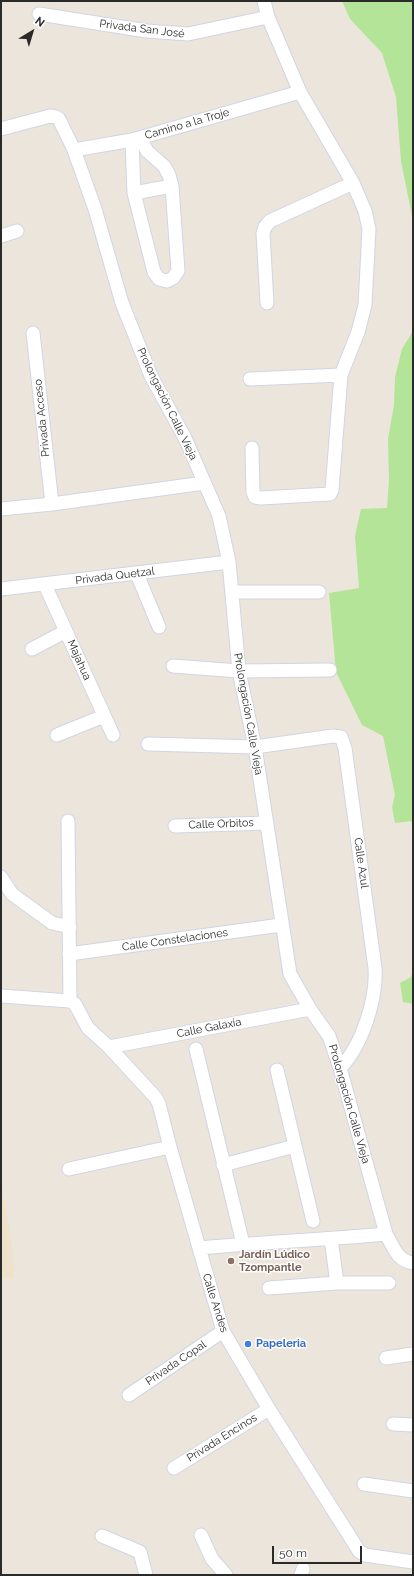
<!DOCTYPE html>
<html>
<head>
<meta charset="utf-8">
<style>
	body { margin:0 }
	#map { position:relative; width:414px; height:1576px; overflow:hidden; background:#ece5dc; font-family:Raleway,sans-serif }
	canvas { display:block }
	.frame { position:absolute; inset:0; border:2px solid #2a2a2a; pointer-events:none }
	.north { position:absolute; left:12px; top:12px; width:40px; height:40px; -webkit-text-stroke:3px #fff; paint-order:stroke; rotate:38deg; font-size:11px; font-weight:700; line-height:16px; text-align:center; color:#2a2a2a }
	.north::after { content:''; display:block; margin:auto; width:14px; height:18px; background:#2a2a2a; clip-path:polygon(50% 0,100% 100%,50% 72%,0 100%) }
	.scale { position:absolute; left:272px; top:1546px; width:90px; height:18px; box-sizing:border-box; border:2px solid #2a2a2a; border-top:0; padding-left:5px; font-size:12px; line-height:14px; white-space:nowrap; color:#2a2a2a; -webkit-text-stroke:3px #fff; paint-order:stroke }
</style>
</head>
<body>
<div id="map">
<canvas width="414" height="1576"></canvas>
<div class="frame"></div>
<div class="north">N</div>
<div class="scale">50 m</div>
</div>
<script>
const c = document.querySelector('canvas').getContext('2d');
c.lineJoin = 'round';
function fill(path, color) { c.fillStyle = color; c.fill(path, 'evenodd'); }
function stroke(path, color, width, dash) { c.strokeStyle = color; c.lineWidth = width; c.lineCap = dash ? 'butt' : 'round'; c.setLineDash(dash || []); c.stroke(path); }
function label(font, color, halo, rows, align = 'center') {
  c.font = font + ' Raleway,sans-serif'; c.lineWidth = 3; c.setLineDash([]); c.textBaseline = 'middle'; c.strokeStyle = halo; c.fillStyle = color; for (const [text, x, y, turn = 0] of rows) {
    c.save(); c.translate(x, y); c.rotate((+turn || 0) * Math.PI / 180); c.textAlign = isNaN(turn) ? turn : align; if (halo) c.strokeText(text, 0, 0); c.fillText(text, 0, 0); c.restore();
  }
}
const education = new Path2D(`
	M1 1184 12 1241 14 1279 1 1277Z`);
const green = new Path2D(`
	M342 1H413V221L401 161 396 97 382 53 350 19Z
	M413 331V821L395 823 392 807 395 795 383 736 362 725 336 672 329 593 359 588 355 536 361 509 387 508 389 481 388 439 394 405 395 377 402 349Z
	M413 969V1004L403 1002 400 983 411 977Z`);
const street = new Path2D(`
	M39 14 147 31 188 34 268 17
	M1 129 50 116 56 117 59 119 74 150 95 209 122 303 151 376 185 438 219 516 229 562 239 671 255 747 290 974 310 1009 329 1036 340 1068 386 1234C393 1246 397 1261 413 1263
	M132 140 134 193 154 272 159 279 167 281 173 278 178 271 172 186 169 175 164 166 147 151 140 138
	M74 150 132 140 300 92
	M134 193 172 186
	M1 236 17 231
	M267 303 263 233 265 227 270 221 353 183
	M33 333 52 504
	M250 379 341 375
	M252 448 253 492 255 497 261 498 330 494 332 490 341 375 358 332 365 305 369 229 365 211 353 183 300 92 268 17 264 1
	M1 509 52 504 204 483
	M137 574 159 627
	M45 585 113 735
	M1 589 229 562
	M232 592H319
	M32 649 66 631
	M173 666 239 671 330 670
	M57 735 104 716
	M148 744 255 747 333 736 341 737 345 748 375 968C377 999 362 1046 340 1068
	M68 821 70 1001
	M175 826 267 823
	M1 877 12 894 52 923 70 927
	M69 954 281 925
	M1 996 70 1001
	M70 1001 75 1004 88 1028 109 1047 156 1098 159 1104 170 1147 223 1331 269 1409 359 1551 365 1555 413 1562
	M109 1047 310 1009
	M196 1049 243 1244
	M277 1070 313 1221
	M223 1165 295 1146
	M69 1169 170 1147
	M331 1239 337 1283
	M199 1248C261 1242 323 1240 386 1234
	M269 1288 337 1283H389
	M386 1358 413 1354
	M129 1395 223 1331
	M393 1424 413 1425
	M174 1468 269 1409
	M364 1484 413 1491
	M201 1535 212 1559 226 1575
	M102 1536 140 1552 146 1575
	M301 1575 303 1569`);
const markers = [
	[231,1261,4,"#8d6e63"],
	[248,1344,4,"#3f7fe0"]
];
const streetNames = [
	["Privada San José",142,29,7],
	["Camino a la Troje",187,124,-16],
	["Prolongación Calle Vieja",167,404,64],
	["Privada Acceso",42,418,-96],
	["Privada Quetzal",115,576,-7],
	["Majahua",79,660,66],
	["Prolongación Calle Vieja",248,714,80],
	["Calle Orbitos",221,824,-2],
	["Calle Azul",361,863,82],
	["Calle Constelaciones",175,940,-8],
	["Calle Galaxia",209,1028,-11],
	["Prolongación Calle Vieja",349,1104,74],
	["Calle Andes",215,1303,72],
	["Privada Copal",176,1363,-34],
	["Privada Encinos",222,1438,-32]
];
const educationNames = [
	["Jardín Lúdico",239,1255],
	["Tzompantle",239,1268]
];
const shopNames = [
	["Papeleria",256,1344]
];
fill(education, '#eee2cb');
fill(green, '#b3e497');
stroke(street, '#d1d5e3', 15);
stroke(street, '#fff', 13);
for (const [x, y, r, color] of markers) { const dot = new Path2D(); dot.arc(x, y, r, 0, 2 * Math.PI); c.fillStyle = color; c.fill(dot); stroke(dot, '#fff', 1.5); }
label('11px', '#2a2a2a', '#fff', streetNames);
label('bold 11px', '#785e54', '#fff', educationNames, 'left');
label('bold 11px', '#366cbe', '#fff', shopNames, 'left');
</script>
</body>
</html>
